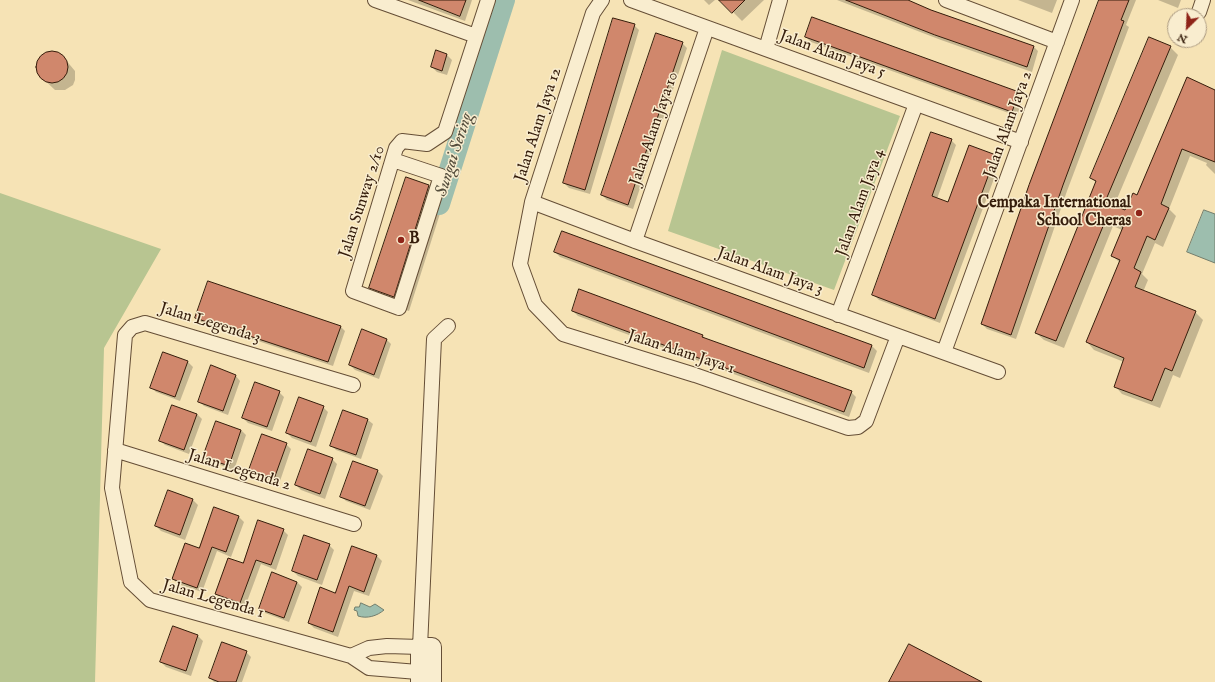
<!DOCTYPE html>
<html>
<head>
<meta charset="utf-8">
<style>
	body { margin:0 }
	#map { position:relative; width:1215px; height:682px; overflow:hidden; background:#f6e3b5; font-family:"IM FELL English",serif }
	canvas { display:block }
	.north { position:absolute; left:1167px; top:8px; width:40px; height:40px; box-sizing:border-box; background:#f9edcf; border:1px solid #ab9a81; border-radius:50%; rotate:204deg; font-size:11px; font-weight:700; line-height:16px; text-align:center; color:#351d0b }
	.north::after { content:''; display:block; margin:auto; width:14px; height:18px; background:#8f2418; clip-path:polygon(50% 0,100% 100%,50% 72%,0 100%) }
</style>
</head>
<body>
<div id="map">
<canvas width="1215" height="682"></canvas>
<div class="north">N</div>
</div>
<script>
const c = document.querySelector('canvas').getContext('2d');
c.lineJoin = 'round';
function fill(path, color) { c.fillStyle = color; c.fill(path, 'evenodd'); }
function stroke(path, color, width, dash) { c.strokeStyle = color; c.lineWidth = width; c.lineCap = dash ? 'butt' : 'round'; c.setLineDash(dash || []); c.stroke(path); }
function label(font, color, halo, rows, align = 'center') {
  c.font = font + ' "IM FELL English",serif'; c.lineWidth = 3; c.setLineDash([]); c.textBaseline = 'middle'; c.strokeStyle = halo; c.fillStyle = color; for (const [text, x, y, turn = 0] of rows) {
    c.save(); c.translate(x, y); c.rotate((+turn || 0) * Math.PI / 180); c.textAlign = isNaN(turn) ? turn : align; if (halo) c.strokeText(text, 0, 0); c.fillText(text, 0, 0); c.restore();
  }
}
const green = new Path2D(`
	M722 50 900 116 834 290 668 231Z
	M0 193 161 249 104 348 95 682H0Z`);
const water = new Path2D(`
	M1204 210 1215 214V263L1187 252Z
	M361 603 370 607 375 604 384 610C377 616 367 619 358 616L357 611 354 610 355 607H359Z`);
const shadow = new Path2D(`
	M408 0H472L465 21Z
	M704 0H715L709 5Z
	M721 0H764L742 21Z
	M837 0H903L1033 46 1038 51 1032 72 941 40Z
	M1018 0H1057L1052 13Z
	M1100 0H1136L1126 25 1129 27 1067 191 1016 339 987 329 982 324Z
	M1158 0H1181L1178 8Z
	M634 25 639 30 590 194 569 188 564 183Z
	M806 37 1018 93 1023 98 1017 116 811 42Z
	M682 43 687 48 633 209 607 200 602 195Z
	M1170 47 1178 55 1114 206 1126 211 1215 90V174L1206 165 1207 163 1190 156 1169 209 1176 216 1163 247 1155 243 1142 274 1148 280 1143 292 1195 312 1203 320 1180 378 1173 375 1160 408 1122 394 1115 386 1124 362 1094 350 1087 342 1120 263 1112 255 1122 230 1113 226 1064 348 1044 340 1036 333 1097 183 1091 178Z
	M437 51 447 55 452 60 447 75 437 72 432 67Z
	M47 53H57L65 59 75 71V80L73 85 65 90H55L39 75 37 64 39 60Z
	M951 140 956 145 937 199 949 203 996 156 1001 160 940 323 879 300 874 295Z
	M429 186 444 201 409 311 385 302 370 287Z
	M562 233 872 346 877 351 869 373 560 257 555 252Z
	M580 291 703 336 706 339 851 392 856 397 849 417 578 316 573 311Z
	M196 317 340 326 345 331 333 366 201 322Z
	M386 339 391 344 379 379 355 370 350 365Z
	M164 353 188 362 193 367 180 401 156 392 151 387Z
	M236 376 240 381 228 415 204 406 199 401Z
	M279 392 284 397 272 431 248 423 243 418Z
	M323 407 328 412 316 447 292 438 287 433Z
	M344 411 368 420 373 424 361 459 336 450 331 445Z
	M197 414 202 419 189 454 165 445 160 440Z
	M241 430 246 435 234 470 209 461 204 456Z
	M286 444 291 449 279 484 255 475 250 470Z
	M332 459 337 464 325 499 301 490 296 485Z
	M378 471 383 476 370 510 346 501 341 496Z
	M169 492 193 500 198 505 185 540 161 531 156 526Z
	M239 517 244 522 231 557 217 551 202 592 178 584 173 579 200 549Z
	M283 530 288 535 276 570 261 564 245 607 221 598 216 593 244 564Z
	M329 545 334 550 322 585 298 576 293 571Z
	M353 548 377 556 382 561 369 596 354 591 338 637 314 628 309 623 336 594Z
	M297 582 302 587 289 622 265 613 260 608Z
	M174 627 198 636 203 641 191 676 166 667 161 662Z
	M246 652 251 657 242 682H214L210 678Z`);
const river = new Path2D(`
	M439 204 504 0`);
const building = new Path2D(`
	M419 0H466L460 16Z
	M719 0H745L732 13Z
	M846 0H908L931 10 1034 46 1027 67 935 35Z
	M1099 0H1129L1121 20 1124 21 1063 185 1011 335 981 324 1029 185Z
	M812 17 1019 92 1012 112 805 37Z
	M613 18 635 24 585 190 563 183Z
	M656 33 683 42 628 205 601 195Z
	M1149 37 1171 46 1105 202 1125 210 1133 193 1137 195 1187 77 1215 90V162L1182 149 1161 204 1169 208 1155 240 1147 236 1134 268 1141 272 1135 287 1196 311 1172 371 1165 368 1152 401 1114 387 1124 358 1086 342 1120 260 1111 256 1123 227 1106 219 1056 341 1035 333 1096 181 1090 178Z
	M436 50 447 54 442 71 431 67Z
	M36 67a16 16 0 1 1 32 0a16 16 0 1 1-32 0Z
	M931 132 952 139 932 196 948 202 969 145 996 155 935 319 872 295Z
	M406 177 429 185 394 297 369 288Z
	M562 231 872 345 864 368 554 252Z
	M208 281 341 326 328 362 195 318Z
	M579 289 703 335 702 337 852 391 844 412 572 311Z
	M362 329 387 339 374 375 349 365Z
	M163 352 188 361 175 397 150 388Z
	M211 365 236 375 223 411 198 402Z
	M255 382 280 391 267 427 242 418Z
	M299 397 324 406 311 442 286 433Z
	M172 405 197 414 184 450 159 441Z
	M343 410 368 419 356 455 330 446Z
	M216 421 241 430 229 466 203 457Z
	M262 434 287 443 274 479 249 470Z
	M308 449 333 458 320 494 295 485Z
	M353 461 378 470 365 506 340 497Z
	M168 490 193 499 180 535 155 526Z
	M214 507 239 516 226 552 212 547 197 588 172 579 185 543 199 548Z
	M258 520 284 529 271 565 256 560 240 603 215 594 228 558 243 563Z
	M304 535 330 544 317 580 292 571Z
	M352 546 377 555 364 592 349 586 333 632 308 623 320 587 335 593Z
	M272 572 297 582 284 618 259 609Z
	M173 626 198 635 186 671 160 662Z
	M222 642 247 651 236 682H219L209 678Z
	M909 644 982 682H889Z`);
const minor = new Path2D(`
	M375 0 476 36
	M602 0 593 13 532 202 520 264 535 305 563 334 695 375 848 428 858 427 866 421 898 336
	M631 0 1021 142
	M946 0 1057 42
	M1199 12 1203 0
	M766 49 780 0
	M393 160 441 176 399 308 353 291 396 148 402 141 427 144 445 132 488 0
	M532 202 635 241 998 372
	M635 241 707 28
	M838 315 916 104
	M944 352 1072 0
	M353 385 145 323 132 327 125 335 112 488 131 582 150 600 351 656 369 668 430 673
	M115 450 354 524
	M351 656 369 648 387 646 420 647 434 339 448 326`);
const tertiary = new Path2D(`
	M420 682V647H432V682`);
const markers = [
	[1139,213,4,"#8f2418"],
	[401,240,4,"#8f2418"]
];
const streetNames = [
	["Jalan Alam Jaya 5",832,55,20],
	["Jalan Alam Jaya 12",539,125,-72],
	["Jalan Alam Jaya 2",1009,125,-70],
	["Jalan Alam Jaya 10",655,129,-71],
	["Jalan Sunway 2/10",363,202,-72],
	["Jalan Alam Jaya 4",861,203,-70],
	["Jalan Alam Jaya 3",770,272,20],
	["Jalan Legenda 3",210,324,17],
	["Jalan Alam Jaya 1",681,353,18],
	["Jalan Legenda 2",239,471,17],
	["Jalan Legenda 1",213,600,16]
];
const poiNames = [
	["Cempaka International",1131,204],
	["School Cheras",1131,222],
	["B",409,240,"left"]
];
const waterNames = [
	["Sungai Sering",455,155,-72]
];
fill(green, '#b8c591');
fill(water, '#9dbeae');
stroke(water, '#737e6d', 1);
fill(shadow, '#0003');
stroke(river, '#9dbeae', 22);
fill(building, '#d0876c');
stroke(building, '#351d0b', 1);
stroke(minor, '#654e36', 16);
stroke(tertiary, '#654e36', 20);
stroke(minor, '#f9edcf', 14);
stroke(tertiary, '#f9edcf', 18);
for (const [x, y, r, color] of markers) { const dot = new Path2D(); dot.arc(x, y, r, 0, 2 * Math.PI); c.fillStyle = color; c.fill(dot); stroke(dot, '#f9edcf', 1.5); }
label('16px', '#351d0b', '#f9edcf', streetNames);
label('bold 16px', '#351d0b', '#f9edcf', poiNames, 'right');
label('italic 17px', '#544d3c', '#f9edcf', waterNames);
</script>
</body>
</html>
